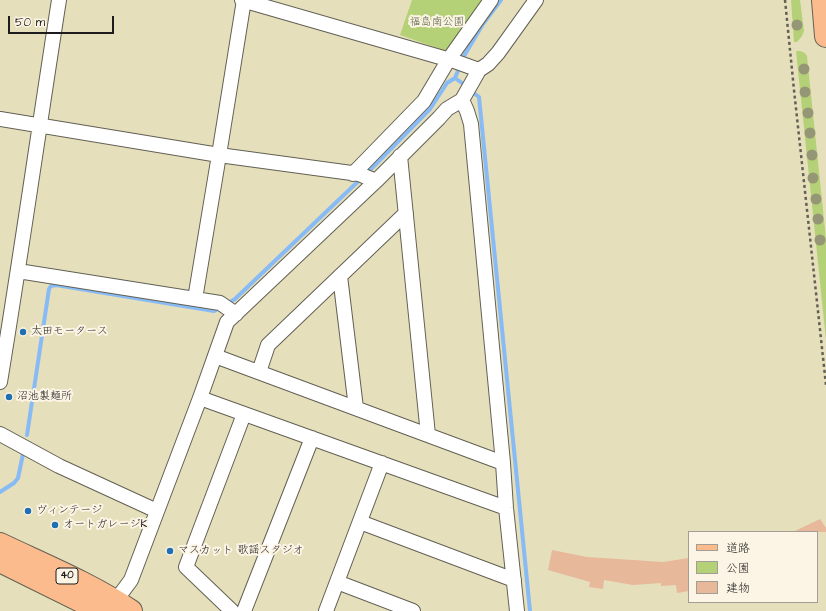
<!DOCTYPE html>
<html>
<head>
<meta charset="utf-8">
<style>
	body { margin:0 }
	#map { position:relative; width:826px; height:611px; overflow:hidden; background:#e5dfbb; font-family:"Architects Daughter","Klee One",sans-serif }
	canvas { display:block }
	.legend { position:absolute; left:688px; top:531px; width:130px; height:72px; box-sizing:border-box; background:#fcf5e5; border:1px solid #a29e95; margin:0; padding:5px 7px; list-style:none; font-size:12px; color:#1c1c1c }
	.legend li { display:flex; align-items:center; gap:8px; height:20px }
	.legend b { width:20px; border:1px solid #a29e95 }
	.scale { position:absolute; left:8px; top:16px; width:106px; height:18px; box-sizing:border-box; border:2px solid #1c1c1c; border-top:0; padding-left:5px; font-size:12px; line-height:14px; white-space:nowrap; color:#1c1c1c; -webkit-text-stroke:3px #fcf5e5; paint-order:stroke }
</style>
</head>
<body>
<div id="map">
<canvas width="826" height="611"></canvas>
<ul class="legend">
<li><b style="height:5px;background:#fbbb8c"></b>道路</li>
<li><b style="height:11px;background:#b5d177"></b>公園</li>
<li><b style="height:11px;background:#e7b89a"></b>建物</li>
</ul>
<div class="scale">50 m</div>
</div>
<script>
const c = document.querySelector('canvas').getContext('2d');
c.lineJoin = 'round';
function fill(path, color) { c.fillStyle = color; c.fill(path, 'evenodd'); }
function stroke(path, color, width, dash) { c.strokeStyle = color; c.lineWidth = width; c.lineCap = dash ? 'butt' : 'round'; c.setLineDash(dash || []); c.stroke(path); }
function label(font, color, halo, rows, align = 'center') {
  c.font = font + ' "Architects Daughter","Klee One",sans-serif'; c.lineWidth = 4; c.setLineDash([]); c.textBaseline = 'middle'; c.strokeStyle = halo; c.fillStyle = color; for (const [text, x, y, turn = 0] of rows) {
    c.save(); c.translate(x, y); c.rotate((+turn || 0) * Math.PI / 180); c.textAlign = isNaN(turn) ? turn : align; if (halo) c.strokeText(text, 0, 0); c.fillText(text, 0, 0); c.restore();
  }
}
const green = new Path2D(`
	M412 0H484L446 51 400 35Z
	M791 0H800L804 31 802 36 797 42H794Z
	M796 51C801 51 804 51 807 56L826 239V340Z`);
const stream = new Path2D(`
	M455 78 466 86
	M471 91 479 97 530 611
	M227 304 235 299 370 170 430 109 447 83 455 78 464 56 483 24 501 0
	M27 435 49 289 51 286 56 285 214 311 221 307
	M0 492 14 483 18 478 23 454`);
const building = new Path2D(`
	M820 519 826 528V532H793Z
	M552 550 587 557 663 562 689 558V591L677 593 676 585 661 586V583L633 585 604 580 603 589 589 587 590 582 548 570Z`);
const path = new Path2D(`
	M785 0 794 90 826 385`);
const minor = new Path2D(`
	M242 0 440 57 454 61 479 70
	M462 100 467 111 471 124 503 463 506 508 517 611
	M0 119 219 155 359 174 376 181
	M400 156 428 435
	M353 174 424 101 449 59 491 0
	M18 271 220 303 236 314
	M340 276 356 408
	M195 299 219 155 244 0
	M215 356 503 463
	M259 372 268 345 406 213
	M0 382C21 255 39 127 59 0
	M200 398 506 508
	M0 434 59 466 157 511
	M360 522 514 580
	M337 582 413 611
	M111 607 131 580 200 398 227 322 376 181 439 118 447 109 462 100 479 70 488 64 498 53 536 0
	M232 611 186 567 244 414
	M244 611 312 438
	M326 611 382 463`);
const primary = new Path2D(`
	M823 0 826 36
	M0 544C44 565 91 584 131 611
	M0 561 101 611`);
const trees = [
	[797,25],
	[804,69],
	[805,92],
	[808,113],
	[810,133],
	[812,155],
	[813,178],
	[816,199],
	[818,219],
	[820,240]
];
const markers = [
	[23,332,4,"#1f6fb2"],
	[9,397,4,"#1f6fb2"],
	[28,511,4,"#1f6fb2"],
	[55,525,4,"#1f6fb2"],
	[170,551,4,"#1f6fb2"]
];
const shields = [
	[67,576,22]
];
const shieldNames = [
	["40",67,576]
];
const parkNames = [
	["福島南公園",437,23]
];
const poiNames = [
	["太田モータース",31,332],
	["沼池製麺所",17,397],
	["ヴィンテージ",36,511],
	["オートガレージK",63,525],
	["マスカット 歌謡スタジオ",178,551]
];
fill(green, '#b5d177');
stroke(stream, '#88bbf5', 4);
fill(building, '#e7b89a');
stroke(minor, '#626054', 16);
stroke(primary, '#626054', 24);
stroke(path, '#626054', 2.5, [3, 3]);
stroke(minor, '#fff', 14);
stroke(primary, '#fbbb8c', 22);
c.fillStyle = '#949675';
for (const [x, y] of trees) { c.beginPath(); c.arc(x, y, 5.5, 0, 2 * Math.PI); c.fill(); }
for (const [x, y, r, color] of markers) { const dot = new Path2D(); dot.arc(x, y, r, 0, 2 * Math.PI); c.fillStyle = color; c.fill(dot); stroke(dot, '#fcf5e5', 1.5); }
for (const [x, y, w] of shields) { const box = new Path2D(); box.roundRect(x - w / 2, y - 8, w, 16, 3); c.fillStyle = '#fcf5e5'; c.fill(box); stroke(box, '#1c1c1c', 1); }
label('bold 10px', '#1c1c1c', null, shieldNames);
label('11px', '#525b3c', '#fcf5e5', parkNames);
label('11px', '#1c1c1c', '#fcf5e5', poiNames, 'left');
</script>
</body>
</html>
